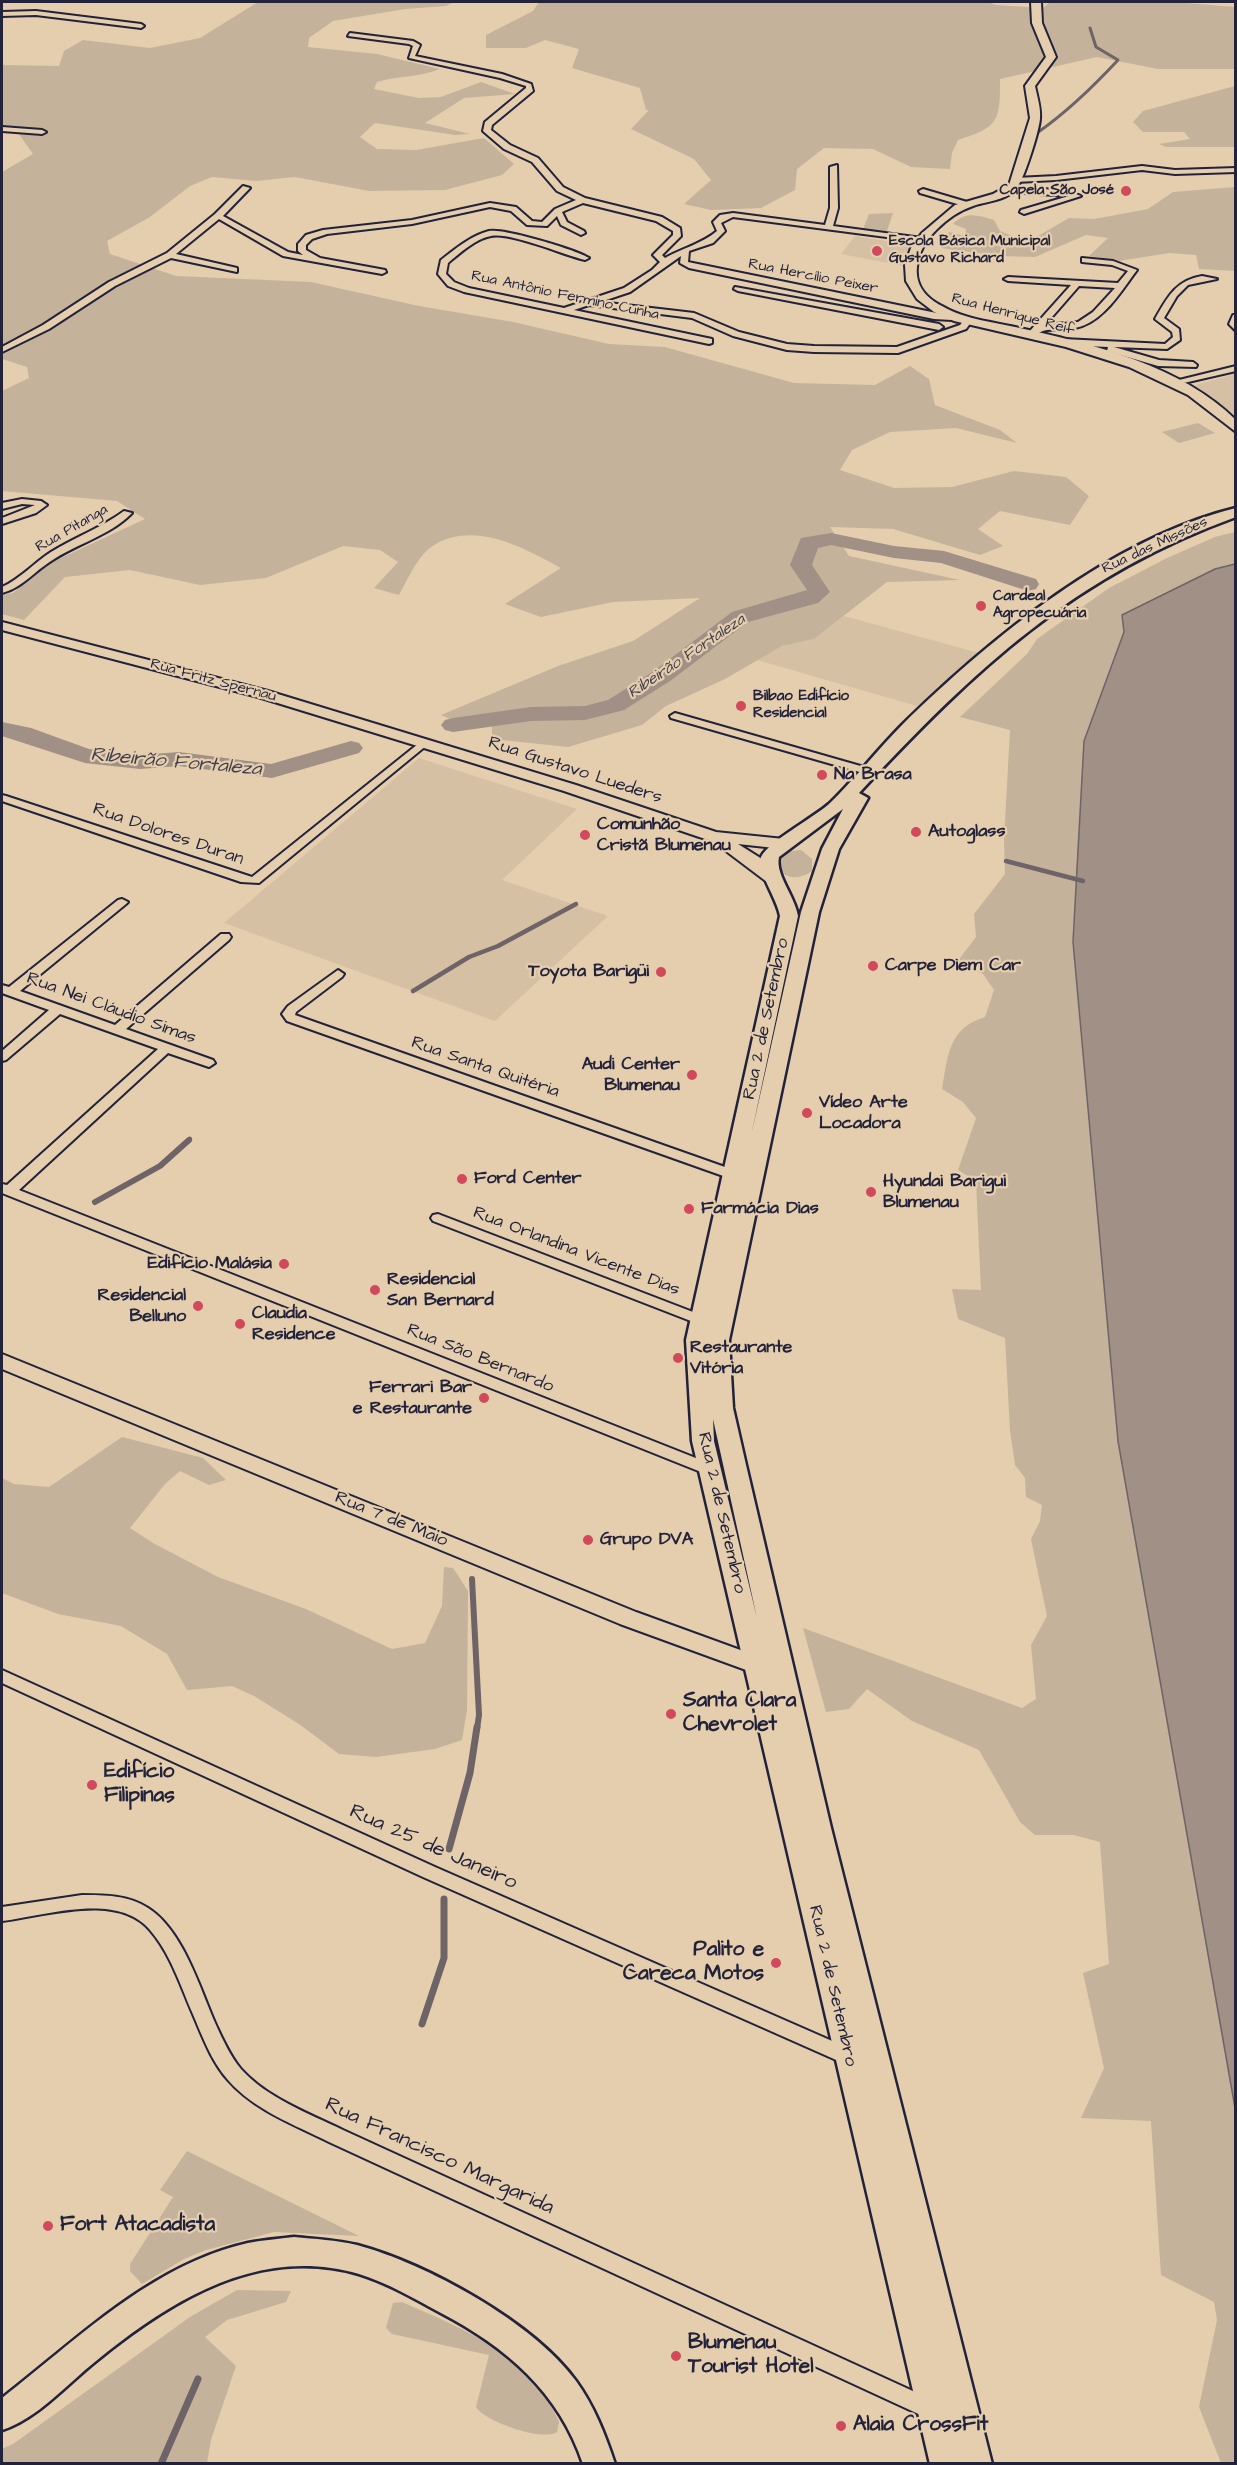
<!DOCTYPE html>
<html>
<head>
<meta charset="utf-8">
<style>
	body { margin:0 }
	#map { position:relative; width:1237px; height:2465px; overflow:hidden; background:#e4cead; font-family:"Architects Daughter",sans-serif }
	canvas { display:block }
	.frame { position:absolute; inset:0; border:3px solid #22223b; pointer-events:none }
</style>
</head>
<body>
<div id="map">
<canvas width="1237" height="2465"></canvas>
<div class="frame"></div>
</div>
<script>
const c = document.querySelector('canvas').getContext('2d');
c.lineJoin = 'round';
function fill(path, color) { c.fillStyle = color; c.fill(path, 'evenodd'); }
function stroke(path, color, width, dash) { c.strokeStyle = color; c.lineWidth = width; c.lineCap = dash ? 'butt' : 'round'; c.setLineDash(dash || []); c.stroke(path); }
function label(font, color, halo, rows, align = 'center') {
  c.font = font + ' "Architects Daughter",sans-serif'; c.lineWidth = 4.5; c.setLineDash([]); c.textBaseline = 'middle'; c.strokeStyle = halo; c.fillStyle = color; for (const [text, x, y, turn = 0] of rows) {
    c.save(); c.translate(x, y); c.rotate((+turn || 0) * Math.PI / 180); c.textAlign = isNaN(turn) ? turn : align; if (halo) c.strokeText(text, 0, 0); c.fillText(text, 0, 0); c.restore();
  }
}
const built = new Path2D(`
	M855 236 911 245 912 248 904 266 841 254Z
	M1235 374H1236L1235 415 1195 385Z
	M844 616 979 653 917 706 757 660 782 646 814 639Z
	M419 758 577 809 502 880 608 916 495 1021 224 923Z`);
const green = new Path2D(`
	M258 2H454L446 6 405 9 333 21 309 38 308 47 377 54 440 69C418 78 400 75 377 82L374 89 419 98 441 97 481 82 515 94 464 98 425 123 470 134 455 135 375 123 360 137 377 149 416 150 484 138 514 164 502 175 445 190 369 191 295 177 256 181 212 177 190 186 150 217 107 241 110 254 176 276 311 282 419 306 513 322 609 344 665 347 794 383 875 385 910 366 929 379 935 405 1000 430 1017 443 956 428 890 432 852 450 840 470 894 488 952 487 1014 471 1066 477 1089 496 1070 525 1000 511 978 529 1003 546 980 555 893 529 830 527 849 556 960 580 887 582 814 639 782 646 725 679 666 706 642 725 568 747 492 739V717L457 722 441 715 558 666 633 641 700 598 613 602 541 617 505 604 561 568C525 548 474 520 434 545 418 555 408 579 399 595L374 588 398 562 380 550 343 546 266 578 200 585 130 570 65 577 24 620 2 614V595L13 593 46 565 145 519 117 501 2 491V391L29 378 27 367 2 359V172L33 154 16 130 2 128V65L59 66 64 51 83 40 150 48 200 38Z
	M539 2H989L995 5 1043 8 1050 2H1174L1235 7V69H1158L1097 57 1000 79C1000 120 1000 127 958 140L952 153 950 169 911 167 873 149 824 148 797 169 795 190 761 208 711 210 684 204 711 180 694 159 631 129 649 110H646L640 88 572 68 579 49 545 40 526 48H486V35L533 11Z
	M1235 86V147H1166L1159 144 1190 139 1184 132H1143L1133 122 1143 111Z
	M1235 187V271L1199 269 1196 255 1169 253 1119 261 1089 256 1108 238 1086 235 1035 257 999 256 941 248 949 232 965 236 966 229 953 224C965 211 978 215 994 220L1000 231 1015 237 1038 236 1069 218 1094 219 1148 209 1173 192Z
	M893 213 886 234 862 232 869 214Z
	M1198 423 1215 433 1179 443 1162 432Z
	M1235 532V564L1215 569 1122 615 1124 632 1084 741 1073 942 1118 1441 1235 2108V2463H1221L1199 2407 1217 2320 1214 2302 1161 2275 1151 2121 1081 2118 1104 2068 1083 1973 1109 1964 1100 1842 1074 1835H1035L1020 1822 979 1750 912 1721 867 1689 849 1709 826 1712 803 1628 1022 1708 1036 1699 1031 1645 1047 1616 1031 1539 1040 1521 1042 1505 1026 1497 1025 1478 1015 1465 1010 1431 1005 1338 958 1319 952 1289 981 1290 976 1181 958 1170 976 1118 963 1102 942 1089C948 1056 948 1028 985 1017L994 990 983 974 957 962 976 937 974 914 1005 874 1004 839 1010 730 960 717 1027 654 1037 639 1109 588 1167 558 1215 537Z
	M801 850 812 859V871C799 881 782 879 775 864 781 852 788 851 801 850Z
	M122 1437 203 1458 226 1480 209 1485 180 1471 165 1484 130 1528 153 1543 218 1577 306 1609 392 1649 425 1643 442 1606 444 1567 453 1568 468 1591 467 1710 462 1740 435 1749 376 1757 339 1754 299 1724 254 1696 232 1686 187 1690 167 1654 121 1626 58 1614 2 1593V1478L14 1484 49 1487Z
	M187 2151 359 2236 274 2232 206 2250 184 2259 142 2284 130 2271V2264L173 2197 160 2190Z
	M237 2290 291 2291 286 2302 227 2320 205 2337 236 2366 211 2440 207 2463H2V2449L13 2444 190 2317Z
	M402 2302C462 2328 532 2356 559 2422L557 2432C542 2442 484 2421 476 2407L489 2355 392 2334 386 2328 393 2303Z`);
const water = new Path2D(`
	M1235 564H1236L1235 2108 1118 1441 1073 942 1084 741 1124 632 1122 615 1215 569Z`);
const streamFar3 = new Path2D(`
	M1037 133C1067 112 1093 87 1118 60L1096 47 1090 28`);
const streamFar2 = new Path2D(`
	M1006 861 1083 881
	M413 991 469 957 498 946 576 904
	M188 1141 190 1139`);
const streamFar1 = new Path2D(`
	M95 1202 160 1166 189 1140
	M472 1579 479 1715 477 1729`);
const stream = new Path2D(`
	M449 1849 470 1773 477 1727
	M422 2024 444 1958V1899
	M161 2464 198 2379`);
const river = new Path2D(`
	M831 533 894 546 944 551 1036 579 1039 584 1036 589 1028 591 941 563 894 558 831 545 818 548 812 565 830 592 818 603 748 622 670 681 624 710 585 720 531 721 453 732 445 730 441 725 445 720 453 718 531 707 585 706 608 700 654 671 732 612 807 590 790 565 801 538Z
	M2 722 31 728 89 749 140 755 179 752 271 764 351 741 359 743 363 748 359 753 272 778 179 766 140 769 85 763 2 736Z`);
const street = new Path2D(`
	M36 11 141 24 144 26 141 28 36 15 2 16V12Z
	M350 33 413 41 420 45 415 56 502 74 531 84 533 91 492 125 491 130 510 145 538 158 563 187 585 198 662 217 680 228 681 236 662 255 665 258C682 248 702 244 717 231L713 222 720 215 733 213 825 225 830 208V167L837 165 838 208 833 226 922 238H925V242L733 217 721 223 725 231 713 243 689 251 688 262 956 317 952 320 934 319 689 268 680 263 681 256 630 292 600 302 694 313 739 332 787 344 814 346 897 347 960 325 965 319 972 321 966 329 898 353 814 352 787 350 733 336 692 318 589 305 574 310 712 339V343L709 344 464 292 448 286 438 274 441 260C455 249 472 235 489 231 504 228 577 250 589 258L585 260C564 255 510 232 491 236 475 239 460 253 448 263L446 274 454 282 469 288 564 308 624 288 652 270 660 262 653 255 673 235V231L656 221 583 203 562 212 567 222 584 231 585 233 581 235 561 225 557 216 547 226 527 225 511 211 490 207 412 224 327 234 312 239 306 245V250L320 258 385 270 386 272 382 274 283 256 219 219 176 254 237 268V272L171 258 115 286 49 329 2 352V347L43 325 109 282 167 253 215 214 243 186 250 188 223 216 288 252 303 255 298 251V244L306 235 323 230 412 220 490 203 516 207 532 221 542 222 555 209 576 200 557 191 532 162 504 149 483 131 485 122 526 88V86L500 78 409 58 413 46 409 44 348 36Z
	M2 127 42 130 46 132 42 134 2 131Z
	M1142 166 1175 170 1236 168V172L1175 174 1142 170 1056 180 1016 182 1012 180 1016 178 1056 176Z
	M1007 188 1066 190 1081 196 1024 214 1020 212 1021 210 1069 196 1010 192 1006 190Z
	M923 189 967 202 968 204 964 206 920 193 919 191Z
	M1082 258 1113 261 1137 270C1121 291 1103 323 1075 328 1066 330 1056 329 1047 330 1040 331 1036 336 1029 336V332L1071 285 1008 281 1004 279 1008 277 1118 283 1128 271 1112 265 1082 262ZM1079 286 1115 288 1093 312 1078 322 1045 325Z
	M1202 276 1217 279 1188 285 1177 296 1164 318 1179 329 1180 340 1167 349 1114 347 1159 360 1193 362 1197 365 1196 367 1158 366 1107 351 1108 347 1063 345 1059 342 1063 339 1165 344 1173 337 1172 332 1155 319C1167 298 1176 280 1202 276Z
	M735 287 939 324 943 327 939 330 738 291 734 289Z
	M1233 315H1236V331L1229 324Z
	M1236 366V371L1175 385 1171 382Z
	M22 499 41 501 47 505 36 513 2 524V518L35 505 22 504 2 509V503Z
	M124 511 132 513C109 537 71 545 44 566 30 576 19 589 2 593V587C20 579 34 563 51 552 75 537 101 528 124 511Z
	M675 713 871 769 872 771 867 774 863 773 671 718 670 716Z
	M423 740 428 743 427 745 259 883 241 882 2 801V795L6 796 252 877Z
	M122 899 128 902 126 904 20 991 115 1025 221 934H229L231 937 229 940 126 1029 213 1060 215 1063 209 1067 168 1053 19 1190 716 1466 718 1470 716 1474H706L2 1193V1184L7 1185 158 1049 60 1014 6 1060 2 1061V1051L49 1010 2 993V985L9 987 118 900Z
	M338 970 344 974 342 977 296 1012 295 1015 739 1172 741 1175 739 1178H729L287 1021 282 1014 288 1006Z
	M438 1214 706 1317 708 1320 701 1325 696 1323 433 1221 431 1218 433 1215Z
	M2 1670 435 1867 855 2051 858 2057 855 2063 849 2065 843 2063 423 1877 2 1683Z
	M82 1895C104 1895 129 1895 148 1908 183 1930 200 1989 216 2025 223 2040 230 2056 241 2069 267 2098 308 2113 343 2130L939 2403 942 2410 939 2417 932 2420 925 2417 329 2142C295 2125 254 2110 228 2080 211 2061 202 2035 192 2012 180 1984 170 1953 150 1930 117 1891 45 1916 2 1921V1907Z`);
const secondary = new Path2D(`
	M1031 2H1041L1042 23 1056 57 1035 86C1037 96 1041 108 1040 118 1040 128 1023 184 1015 190 1004 201 987 201 973 206 949 214 919 240 917 267 915 285 926 298 942 306 966 320 994 322 1020 328 1095 345 1180 365 1236 420V432L1188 395 1129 367 1066 347 954 321 934 312 917 299 906 281 905 265 911 248 922 233 955 205 993 194 1009 185 1030 118 1025 86 1046 57 1032 23Z
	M2 622 268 691 576 785 716 832 784 839 792 844 784 849 738 844 762 859 781 878 773 883 767 882 714 842 564 791 258 697 2 630Z
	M2 1354 636 1612 776 1663 780 1669 776 1675 768 1678 620 1624 2 1369Z`);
const primary = new Path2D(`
	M1236 508V517C1073 576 975 669 859 793L868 798 839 849 819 912 729 1340 733 1408 746 1465 831 1828 992 2464H930L692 1441 686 1340 780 916C777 898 756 870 761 857 768 842 813 818 829 804 855 779 877 750 903 724 992 637 1113 538 1236 508ZM843 809 822 849 801 912 751 1136 798 916C795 896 775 875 779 857ZM713 1419 757 1618 714 1441Z
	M294 2237C315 2239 336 2240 357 2245 427 2264 533 2322 576 2381 594 2406 605 2434 615 2464H583C559 2392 506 2347 441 2313 415 2299 388 2283 359 2274 259 2245 171 2300 96 2361 67 2384 37 2419 2 2430V2398C77 2340 151 2265 248 2243 263 2240 279 2239 294 2237Z`);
const markers = [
	[1126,191,6,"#d1495b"],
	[877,251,6,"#d1495b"],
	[981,606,6,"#d1495b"],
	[741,706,6,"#d1495b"],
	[822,775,6,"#d1495b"],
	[916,832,6,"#d1495b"],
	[585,835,6,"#d1495b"],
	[873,966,6,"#d1495b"],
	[661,972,6,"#d1495b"],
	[692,1075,6,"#d1495b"],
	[807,1113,6,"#d1495b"],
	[462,1179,6,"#d1495b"],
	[871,1192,6,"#d1495b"],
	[689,1209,6,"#d1495b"],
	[284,1264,6,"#d1495b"],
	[375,1290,6,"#d1495b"],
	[198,1306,6,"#d1495b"],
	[240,1324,6,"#d1495b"],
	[678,1358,6,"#d1495b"],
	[484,1398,6,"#d1495b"],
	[588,1540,6,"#d1495b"],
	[671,1714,6,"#d1495b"],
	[92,1785,6,"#d1495b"],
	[776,1963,6,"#d1495b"],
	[48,2226,6,"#d1495b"],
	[676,2356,6,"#d1495b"],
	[841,2426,6,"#d1495b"]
];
const farPoinames = [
	["Capela São José",1114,191,"right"],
	["Escola Básica Municipal",889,242],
	["Gustavo Richard",889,259],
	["Cardeal",993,597],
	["Agropecuária",993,614],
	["Bilbao Edifício",753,697],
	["Residencial",753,714]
];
const farStreetnames = [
	["Rua Hercílio Peixer",813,277,11],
	["Rua Antônio Fermino Cunha",565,296,12],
	["Rua Henrique Reif",1013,315,15],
	["Rua Pitanga",72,529,-30],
	["Rua das Missões",1155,546,-25],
	["Rua Fritz Spernau",213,681,15]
];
const farWaternames = [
	["Ribeirão Fortaleza",687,657,-34]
];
const streetNames = [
	["Rua Gustavo Lueders",575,771,18],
	["Rua Dolores Duran",168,835,19],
	["Rua Nei Cláudio Simas",111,1009,20],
	["Rua 2 de Setembro",767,1019,-78],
	["Rua Santa Quitéria",485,1068,19],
	["Rua Orlandina Vicente Dias",576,1252,21],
	["Rua São Bernardo",480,1359,22],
	["Rua 2 de Setembro",721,1513,77],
	["Rua 7 de Maio",391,1520,22],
	["Rua 2 de Setembro",832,1986,77]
];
const poiNames = [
	["Na Brasa",834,775],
	["Comunhão",597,825],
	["Cristã Blumenau",597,846],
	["Autoglass",928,832],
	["Carpe Diem Car",885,966],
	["Toyota Barigüi",649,972,"right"],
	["Audi Center",680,1065,"right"],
	["Blumenau",680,1086,"right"],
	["Vídeo Arte",819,1103],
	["Locadora",819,1124],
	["Ford Center",474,1179],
	["Hyundai Barigui",883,1182],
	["Blumenau",883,1203],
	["Farmácia Dias",701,1209],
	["Edifício Malásia",272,1264,"right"],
	["Residencial",387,1280],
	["San Bernard",387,1301],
	["Residencial",186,1296,"right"],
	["Belluno",186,1317,"right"],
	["Claudia",252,1314],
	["Residence",252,1335],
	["Restaurante",690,1348],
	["Vitória",690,1369],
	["Ferrari Bar",472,1388,"right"],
	["e Restaurante",472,1409,"right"],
	["Grupo DVA",600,1540]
];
const waterNames = [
	["Ribeirão Fortaleza",176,763,5]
];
const nearPoinames = [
	["Santa Clara",683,1702],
	["Chevrolet",683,1726],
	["Edifício",104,1773],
	["Filipinas",104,1797],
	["Palito e",764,1951,"right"],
	["Careca Motos",764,1975,"right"],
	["Fort Atacadista",60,2226],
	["Blumenau",688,2344],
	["Tourist Hotel",688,2368],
	["Alaia CrossFit",853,2426]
];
const nearStreetnames = [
	["Rua 25 de Janeiro",433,1848,24],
	["Rua Francisco Margarida",439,2157,25]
];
fill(built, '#d5c0a4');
fill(green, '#c5b29a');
fill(water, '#a09085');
stroke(water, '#6e6467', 1.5);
stroke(streamFar3, '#6e6467', 3);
stroke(streamFar2, '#6e6467', 4.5);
stroke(streamFar1, '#6e6467', 6);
stroke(stream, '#6e6467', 7);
fill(river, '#a09085');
stroke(street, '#22223b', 4);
stroke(secondary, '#22223b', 4);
stroke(primary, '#22223b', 5);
fill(street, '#e4cead');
fill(secondary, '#e4cead');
fill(primary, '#e4cead');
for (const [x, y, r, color] of markers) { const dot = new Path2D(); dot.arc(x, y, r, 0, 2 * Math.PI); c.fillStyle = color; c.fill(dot); stroke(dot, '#e4cead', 2); }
label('bold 15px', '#22223b', '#e4cead', farPoinames, 'left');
label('15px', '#22223b', '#e4cead', farStreetnames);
label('italic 16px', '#423e4e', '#e4cead', farWaternames);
label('18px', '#22223b', '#e4cead', streetNames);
label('bold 18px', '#22223b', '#e4cead', poiNames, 'left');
label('italic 20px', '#423e4e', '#e4cead', waterNames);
label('bold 21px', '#22223b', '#e4cead', nearPoinames, 'left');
label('21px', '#22223b', '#e4cead', nearStreetnames);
</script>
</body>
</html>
